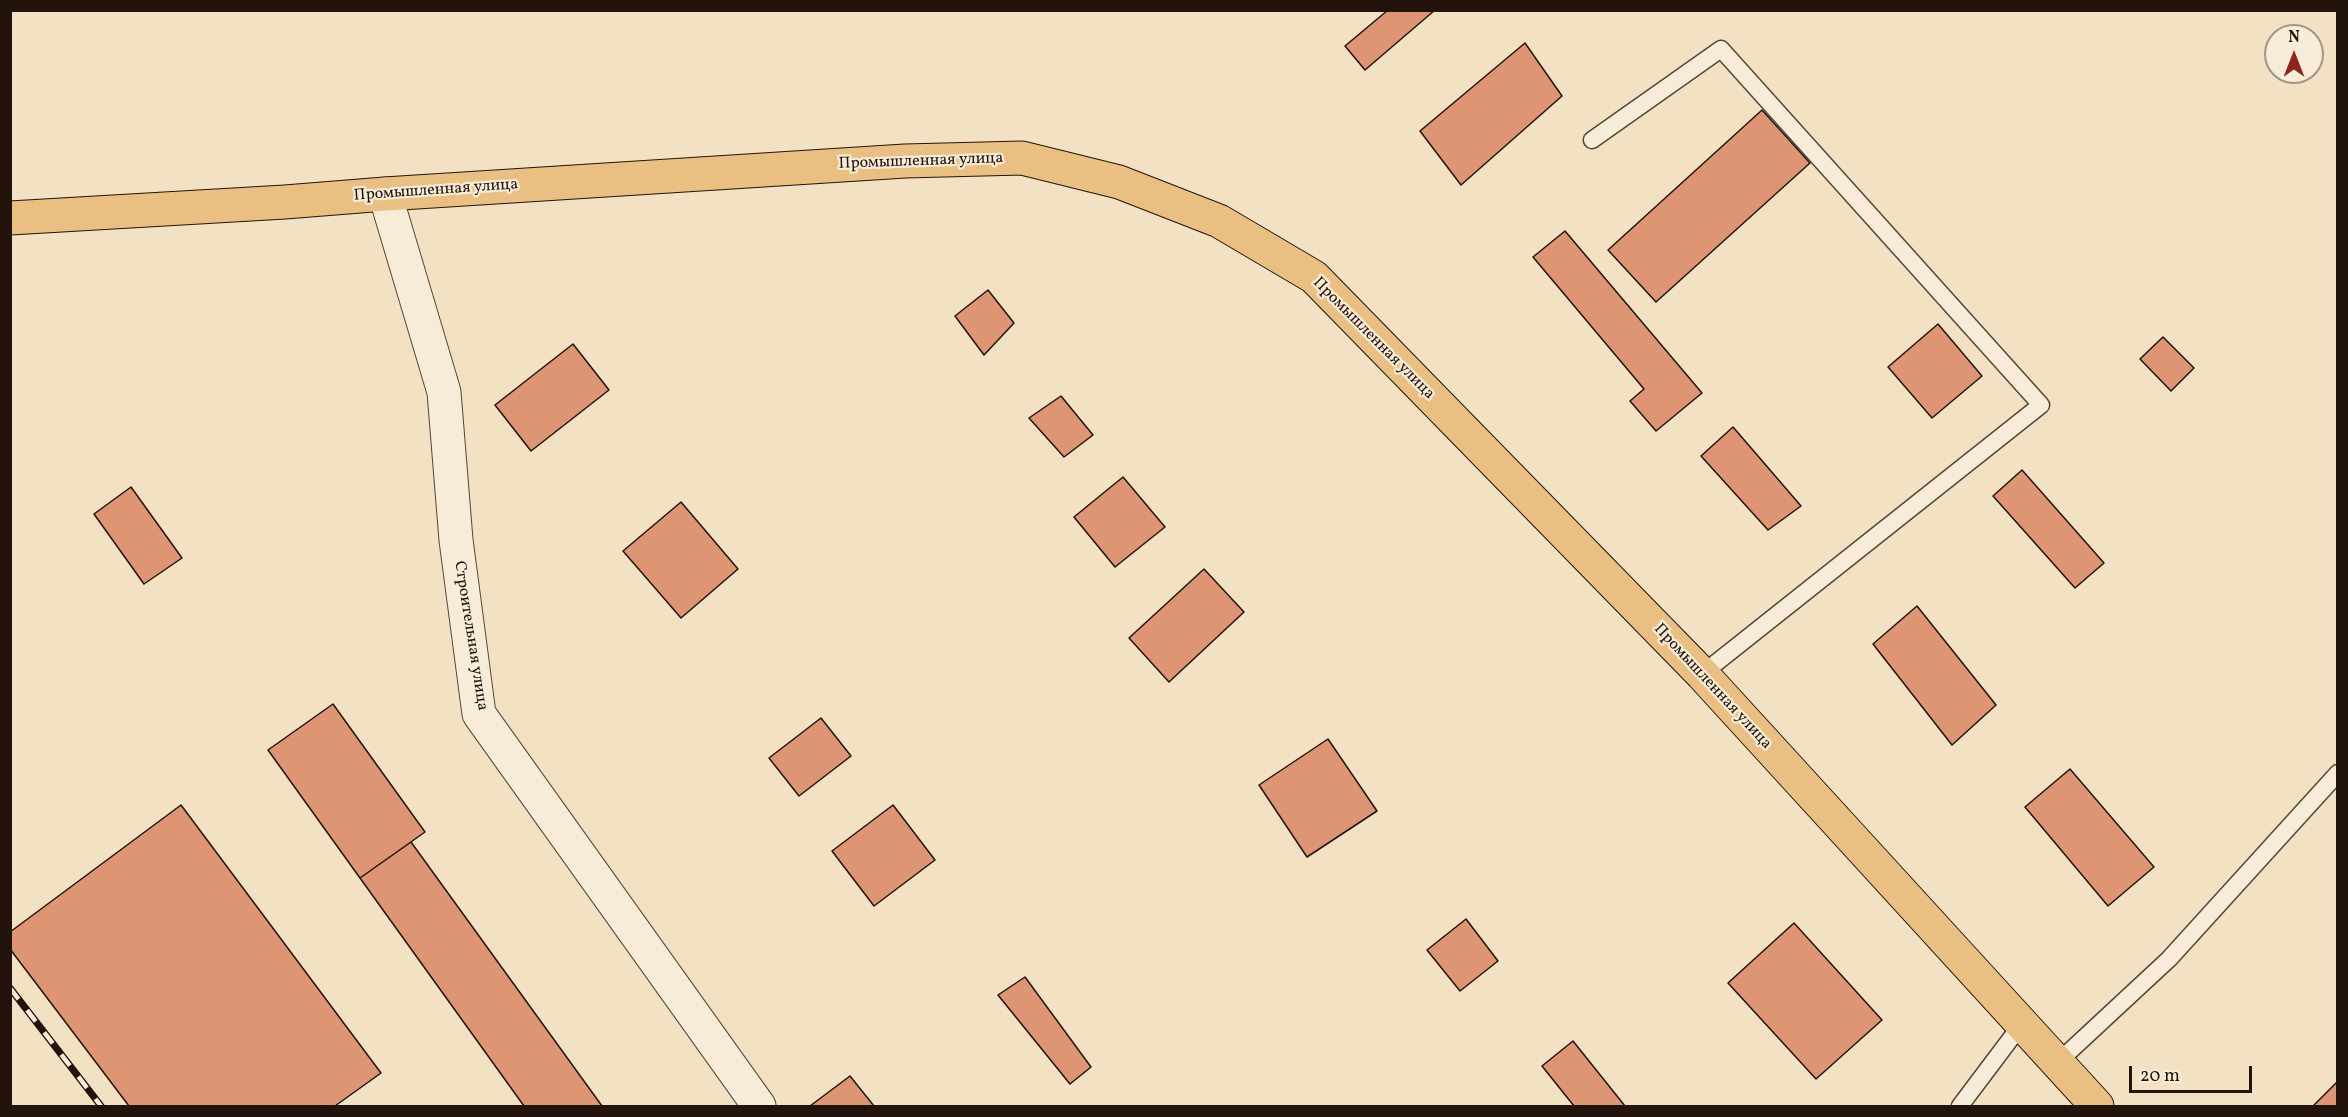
<!DOCTYPE html>
<html>
<head>
<meta charset="utf-8">
<style>
	body { margin:0 }
	#map { position:relative; width:2348px; height:1117px; overflow:hidden; background:#f2e1c2; font-family:Vollkorn,serif }
	canvas { display:block }
	.frame { position:absolute; inset:0; border:12px solid #22130c; pointer-events:none }
	.north { position:absolute; left:2264px; top:24px; width:60px; height:60px; box-sizing:border-box; background:#f7ecd7; border:2px solid #a29586; border-radius:50%; rotate:0deg; font-size:16px; font-weight:700; line-height:24px; text-align:center; color:#22130c }
	.north::after { content:''; display:block; margin:auto; width:21px; height:27px; background:#8f2418; clip-path:polygon(50% 0,100% 100%,50% 72%,0 100%) }
	.scale { position:absolute; left:2129px; top:1066px; width:123px; height:27px; box-sizing:border-box; border:3px solid #22130c; border-top:0; padding-left:8px; font-size:18px; line-height:21px; white-space:nowrap; color:#22130c; -webkit-text-stroke:4px #f7ecd7; paint-order:stroke }
</style>
</head>
<body>
<div id="map">
<canvas width="2348" height="1117"></canvas>
<div class="frame"></div>
<div class="north">N</div>
<div class="scale">20 m</div>
</div>
<script>
const c = document.querySelector('canvas').getContext('2d');
c.lineJoin = 'round';
function fill(path, color) { c.fillStyle = color; c.fill(path, 'evenodd'); }
function stroke(path, color, width, dash) { c.strokeStyle = color; c.lineWidth = width; c.lineCap = dash ? 'butt' : 'round'; c.setLineDash(dash || []); c.stroke(path); }
function label(font, color, halo, rows, align = 'center') {
  c.font = font + ' Vollkorn,serif'; c.lineWidth = 4.5; c.setLineDash([]); c.textBaseline = 'middle'; c.strokeStyle = halo; c.fillStyle = color; for (const [text, x, y, turn = 0] of rows) {
    c.save(); c.translate(x, y); c.rotate((+turn || 0) * Math.PI / 180); c.textAlign = isNaN(turn) ? turn : align; if (halo) c.strokeText(text, 0, 0); c.fillText(text, 0, 0); c.restore();
  }
}
const building = new Path2D(`
	M1388 10H1435L1365 70 1345 46Z
	M1525 43 1562 96 1461 185 1420 131Z
	M1762 110 1810 163 1656 302 1608 250Z
	M1565 231 1702 393 1656 431 1630 401 1644 389 1533 257Z
	M988 290 1014 323 984 355 955 316Z
	M1938 324 1982 376 1932 418 1888 367Z
	M2163 337 2194 368 2171 391 2140 359Z
	M573 344 609 390 531 451 495 405Z
	M1061 396 1093 435 1064 457 1029 418Z
	M1733 427 1801 506 1768 530 1701 456Z
	M2022 470 2104 563 2075 588 1993 496Z
	M1123 477 1165 527 1115 567 1074 517Z
	M131 487 182 558 144 584 94 514Z
	M681 502 738 569 681 618 623 551Z
	M1204 569 1244 612 1169 682 1129 638Z
	M1917 606 1996 705 1952 745 1873 644Z
	M333 704 425 832 360 878 268 750Z
	M821 718 851 756 799 796 769 758Z
	M1328 739 1377 811 1307 857 1259 785Z
	M2070 769 2154 867 2108 906 2025 807Z
	M181 805 381 1073 335 1106H129L10 949V932Z
	M893 805 935 860 874 906 832 851Z
	M411 842 602 1106H524L360 878Z
	M1466 919 1498 961 1460 991 1427 950Z
	M1794 923 1882 1020 1816 1079 1728 983Z
	M1025 977 1091 1067 1070 1084 998 995Z
	M1573 1041 1625 1106H1574L1542 1066Z
	M850 1076 874 1106H810Z
	M2338 1081V1106H2313Z`);
const lane = new Path2D(`
	M1592 140 1721 49 2041 405 1702 674
	M2057 1063 2169 959 2338 773
	M1960 1106 2021 1025`);
const street = new Path2D(`
	M385 194 444 392 456 540 479 714 759 1106`);
const primary = new Path2D(`
	M10 218 285 202 385 194 905 161 1022 158 1119 182 1219 221 1314 277 1702 674 2097 1106`);
const rail = new Path2D(`
	M10 988 101 1106`);
const streetNames = [
	["Промышленная улица",921,162,-2],
	["Промышленная улица",436,191,-4],
	["Промышленная улица",1373,339,45],
	["Строительная улица",470,636,81],
	["Промышленная улица",1712,687,47]
];
fill(building, '#de9573');
stroke(building, '#22130c', 1.5);
stroke(lane, '#56463a', 19);
stroke(street, '#56463a', 35);
stroke(primary, '#22130c', 35);
stroke(lane, '#f7ecd7', 16);
stroke(street, '#f7ecd7', 33);
stroke(primary, '#e9c081', 33);
stroke(rail, '#22130c', 7);
stroke(rail, '#f7ecd7', 4.5, [14]);
label('16px', '#22130c', '#f7ecd7', streetNames);
</script>
</body>
</html>
